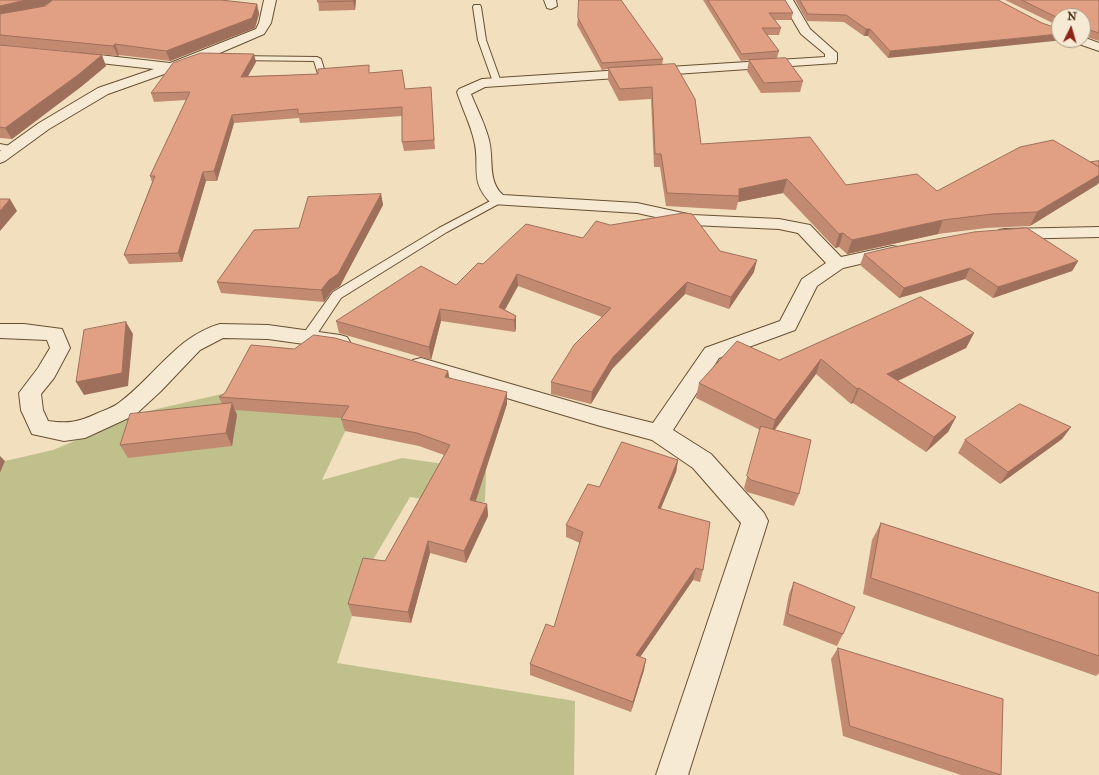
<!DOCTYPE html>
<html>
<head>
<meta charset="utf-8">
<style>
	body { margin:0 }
	#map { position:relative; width:1099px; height:775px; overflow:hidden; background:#f1dfbe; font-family:"IM FELL Great Primer",serif }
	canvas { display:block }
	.north { position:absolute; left:1051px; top:8px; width:40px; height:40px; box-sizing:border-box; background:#f6ead5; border:1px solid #ab9a81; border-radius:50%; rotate:5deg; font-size:11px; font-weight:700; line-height:16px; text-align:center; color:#3b2102 }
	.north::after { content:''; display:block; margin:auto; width:14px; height:18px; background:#8f2418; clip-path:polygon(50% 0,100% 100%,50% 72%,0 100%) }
</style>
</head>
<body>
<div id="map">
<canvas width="1099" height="775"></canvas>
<div class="north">N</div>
</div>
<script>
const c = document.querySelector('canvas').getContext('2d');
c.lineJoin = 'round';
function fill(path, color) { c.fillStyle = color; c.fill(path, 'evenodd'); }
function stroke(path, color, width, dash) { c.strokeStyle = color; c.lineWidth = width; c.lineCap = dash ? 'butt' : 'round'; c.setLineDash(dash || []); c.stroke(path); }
const green = new Path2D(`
	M239 390 351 419 322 480 402 458 486 470 485 502 428 500 410 497 367 570 350 606 352 616 337 663 575 701 574 775H0V473L5 461 53 450 144 412Z`);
const service = new Path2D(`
	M474 5H480L481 7 486 40 501 82 500 84 497 85 493 82 478 40 473 7Z
	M234 56 317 57 321 59 325 72 321 74H318L314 61 237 60 233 58Z
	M0 144 15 147 17 149 12 152 0 150Z
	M498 197 502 198 503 200 502 202 447 232 341 298 313 340 308 341 303 340 301 337 333 292 439 228Z`);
const minor = new Path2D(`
	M264 0H276L271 23 264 34 201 61 108 94 49 129 5 161 0 163V151L39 123 98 88 154 69 73 60 69 59 67 56 69 53 73 52 170 63 256 29 259 23Z
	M544 0H556L557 6 551 9 547 8Z
	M781 0H793L810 29 837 53V60L836 63 485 87 471 94C477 109 485 124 489 140 494 159 487 181 503 195L637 203 692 215 779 219 810 225 841 257 892 246 898 247 901 251 898 255 843 268 817 286 795 330 719 358 673 430 711 454 764 513 768 521 688 775H656L741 523 693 468 652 440 597 425 413 370 410 365 413 360 421 358 597 409 653 423 705 348 780 321 802 279 826 263 798 233 779 229 692 225 637 213 492 204C468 181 481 167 474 140 470 123 462 108 457 92L459 89 482 79 825 57V54L801 34Z
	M1083 37 1099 43V51L1076 43 1074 40H1083Z
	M1099 227V237L1005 239 999 238 996 234 999 230 1005 229Z
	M0 324H24L62 329 70 348 54 378 41 394 43 410 48 421C69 424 79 422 98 413 105 410 114 407 120 402 154 377 177 336 220 324L268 325 340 335 347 337 350 342 347 347 340 349 268 339 223 338 200 350 161 391 135 415 85 438 64 441 32 434 21 410 19 393 38 368 50 348 47 340 0 338Z`);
const wall = new Path2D(`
	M0 0H221L257 4 259 14 255 28 170 61 119 55 118 56 0 45Z
	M318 0H356L355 10 319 11Z
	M703 0H784L793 13 791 20H775L781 28 779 35H767L779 51 777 58 803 81 800 92 761 93 747 71 749 60 741 61Z
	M795 0H998L888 58 868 36H864L844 22 807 21Z
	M1005 0H1099V41L1084 36H1083V16H1059V26Z
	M578 18 663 59 662 65 701 144 846 185 937 191 1099 161V183H1098V184L1030 226 986 228 938 234 847 254 839 247 835 248 783 193 738 202 736 210 666 206 660 167H654L651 99 619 101 608 80V69L602 70 577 25Z
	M0 45 106 66 82 86 12 139 0 138Z
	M256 62 248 76 370 73 405 89 431 95 435 149 404 151 402 142V116L300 123 299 118 234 123 217 181H206L182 262 129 264 124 255 152 182 150 176 186 100 154 102 151 93Z
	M381 194 383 205 340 286 332 291 324 302 221 293 217 282 299 228Z
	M610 225 720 251 754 272 729 309 685 294 612 369 591 404 551 394V382L602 317 518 286 505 310 516 316V328L515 332 441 321 431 360 339 333 336 321 456 285 483 264 583 238Z
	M864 254 1078 261 1072 271 993 298 965 279 899 298 860 265Z
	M974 333 966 348 898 381 956 417 948 432 926 452 853 403 851 404 816 374 774 430 799 494 794 506 747 492 744 488 760 430 696 398 699 383 779 360Z
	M448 371 449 377 507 404 476 501 487 504 488 516 466 563 430 553 411 623 352 616 348 604 385 561 444 455 419 446 345 431 341 419 342 418 235 410 237 415 232 446 128 458 120 445 222 404 219 397Z
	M1071 427 1062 439 1000 484 958 453 965 440Z
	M678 460 676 472 661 508 703 570 700 582 693 580 640 657 646 659 644 670 631 712 530 675V664L554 627 580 543 566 537V525L599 487Z
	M881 523 1099 593V673L1096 676 863 594 872 540Z
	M794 582 843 634 837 646 783 625 789 594Z
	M838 648 1001 775H961L843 736 831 659Z`);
const shadedWall = new Path2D(`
	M26 0H53L40 8 0 17V6Z
	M353 0H356L355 10 353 1Z
	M257 4 259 14 255 28 170 61 166 51Z
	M866 29H870L868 36H864Z
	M1087 29 1083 36V31Z
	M1059 34V40H1064L888 58 890 51Z
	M115 44 119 55 118 56 113 46Z
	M254 54 256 62 243 85 241 77Z
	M102 55 106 66 82 86 12 139 5 128Z
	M232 115 234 123 217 181 214 171Z
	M203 172 206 181 182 262 178 253Z
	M1099 175V182L1098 184 1030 226 1037 212Z
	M787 179 783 193 738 202 739 196V189Z
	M381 194 383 205 340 286 332 291 324 302 321 290Z
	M10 199 17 211 0 231V211Z
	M943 220 938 234 847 254 852 240Z
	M843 233 839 247 835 248 839 234Z
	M757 260 754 272 729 309 731 297Z
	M1078 261 1072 271 993 298 998 287Z
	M970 268 965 279 899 298 904 288Z
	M517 274 518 286 500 318 499 307Z
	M687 282 685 294 612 369 591 404 592 392 613 357Z
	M440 309 441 321 431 360 429 347Z
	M516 316V328L515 332 514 320Z
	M126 322 133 334 128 386 84 395 76 382Z
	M974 333 966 348 880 389 887 374Z
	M821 359 816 374 771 435 775 420Z
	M448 371 450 383 445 377Z
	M859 388 853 403 851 404 857 389Z
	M507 392V404L472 512 470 500Z
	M232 403 237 415 232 446 226 433Z
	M956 417 948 432 926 452 934 437Z
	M1071 427 1062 439 1000 484 1008 472Z
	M0 456 5 461 0 473Z
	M678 460 676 472 656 520 658 508Z
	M487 504 488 516 466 563 464 551Z
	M428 541 430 553 411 623 408 612Z
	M696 568 693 580 634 666 636 655Z
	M646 659 644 670 631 712 633 702Z`);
const building = new Path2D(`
	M0 0H26L0 6Z
	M53 0H221L257 4 252 18 166 51 115 44 113 46 0 35V14L45 6Z
	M318 0H353V1L318 2Z
	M579 0H621L663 59 602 63 578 18Z
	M708 0H785L793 13H769L781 28H762L779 51 742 54Z
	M800 0H998L1042 23 1059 29V34L890 51 870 29H866L846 15 808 14Z
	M1022 0H1099V33L1087 29 1085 31H1083V16H1059V18Z
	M0 45 102 55 78 75 5 128 0 127Z
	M201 53 254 54 241 77 318 74V69L369 65V73L402 70 405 89 431 87 434 140 402 142V107L298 114V109L232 115 214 171 203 172 178 253 124 255 155 176H150L190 92 151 93 173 63Z
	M786 58 803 81 764 83 749 60Z
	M675 64 695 99 701 144 810 137 846 185 917 174 937 191 1020 147 1053 140 1099 167V175L1037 212 992 214 943 220 852 240 843 233 839 234 787 179 739 189V196L667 193 661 154H655L652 87 620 89 608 68Z
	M1099 161V167L1091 162Z
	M381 194 338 274 329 280 321 290 217 282 254 230 299 228 308 197Z
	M0 199H10L0 211Z
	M684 213 692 214 720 251 757 260 731 297 687 282 613 357 592 392 551 382 574 345 611 308 517 274 499 307 516 316 514 320 440 309 429 347 336 321 421 266 456 285 478 263 483 264 526 224 583 238 596 221 610 225Z
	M1027 228 1078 261 998 287 970 268 904 288 864 254 889 248 974 232Z
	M921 297 974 333 887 374 956 417 934 437 859 388 857 389 821 359 775 420 699 383 737 341 779 360Z
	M126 322 122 373 76 382 84 330Z
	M314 335 335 338 448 371 445 377 507 392 470 500 487 504 464 551 428 541 408 612 348 604 363 558 385 561 450 445 417 433 341 419 349 406 219 397 225 393 251 345 294 349Z
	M232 403 226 433 120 445 130 414Z
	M1020 404 1071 427 1008 472 965 440Z
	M761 426 811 440 799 494 751 480 747 476Z
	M622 442 678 460 658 508 710 522 703 570 696 568 636 655 646 659 633 702 530 664 546 624 554 627 583 532 566 525 588 484 599 487Z
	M881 523 1099 593V656L871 578Z
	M794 582 855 607 843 634 788 614Z
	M838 648 1003 699 1001 775 850 726Z`);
fill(green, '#c0c08d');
stroke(service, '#685031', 2);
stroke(minor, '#685031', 2);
fill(service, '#f6ead5');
fill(minor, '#f6ead5');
fill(wall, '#c28a71');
fill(shadedWall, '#9e705c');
fill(building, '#e1a083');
stroke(building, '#9e705c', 1);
</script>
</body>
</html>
